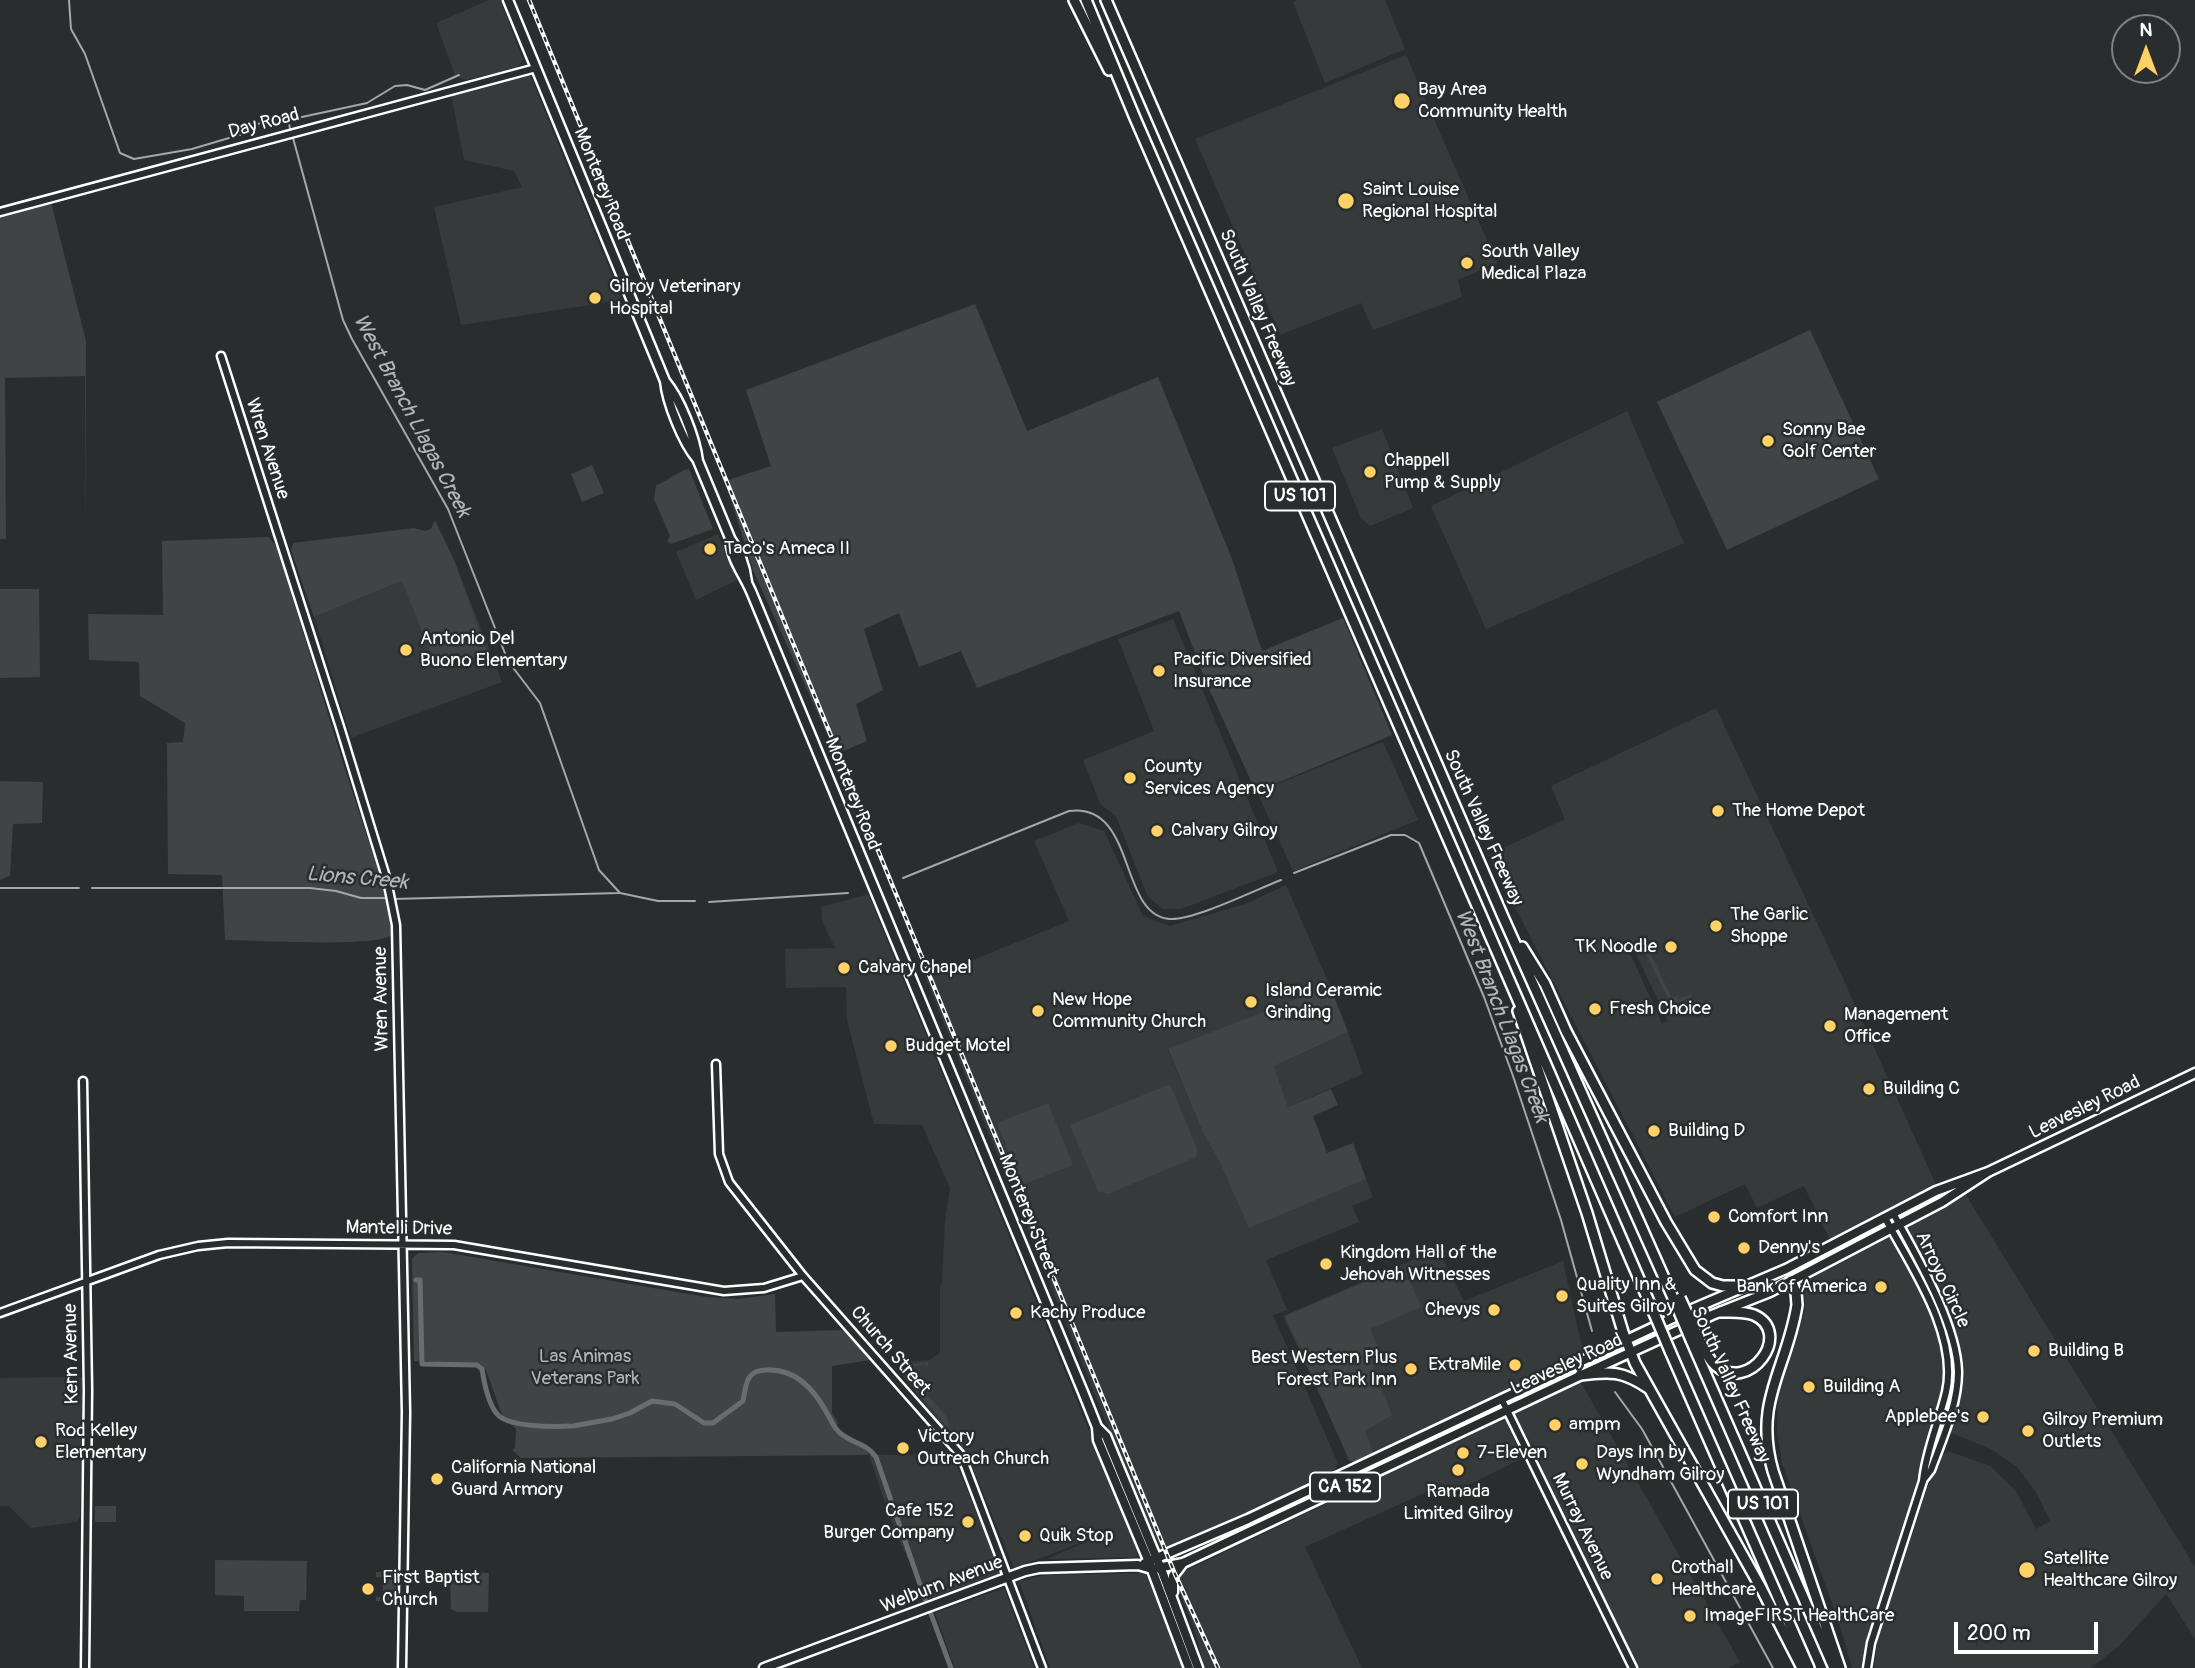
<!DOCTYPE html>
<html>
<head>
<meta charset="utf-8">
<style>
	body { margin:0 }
	#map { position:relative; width:2195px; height:1668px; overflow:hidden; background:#2a2d2e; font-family:Pangolin,sans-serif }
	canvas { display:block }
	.north { position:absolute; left:2111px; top:14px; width:70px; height:70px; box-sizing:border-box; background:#2a2d2e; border:2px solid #7f8182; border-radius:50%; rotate:0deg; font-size:19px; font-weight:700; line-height:28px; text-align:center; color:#fff }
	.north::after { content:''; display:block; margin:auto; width:24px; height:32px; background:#ffd166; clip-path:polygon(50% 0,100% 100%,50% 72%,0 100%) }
	.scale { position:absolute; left:1954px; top:1622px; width:144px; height:32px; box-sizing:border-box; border:4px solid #fff; border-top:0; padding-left:9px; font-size:21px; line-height:24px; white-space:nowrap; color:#fff; -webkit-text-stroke:5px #2a2d2e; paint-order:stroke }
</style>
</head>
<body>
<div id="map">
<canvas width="2195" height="1668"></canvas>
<div class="north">N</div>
<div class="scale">200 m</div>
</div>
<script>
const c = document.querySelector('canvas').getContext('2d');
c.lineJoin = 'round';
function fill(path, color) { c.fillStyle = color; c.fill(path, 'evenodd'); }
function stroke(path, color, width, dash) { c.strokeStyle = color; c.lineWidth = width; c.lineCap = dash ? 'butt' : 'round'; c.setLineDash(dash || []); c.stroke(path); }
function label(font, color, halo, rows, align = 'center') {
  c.font = font + ' Pangolin,sans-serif'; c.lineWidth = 5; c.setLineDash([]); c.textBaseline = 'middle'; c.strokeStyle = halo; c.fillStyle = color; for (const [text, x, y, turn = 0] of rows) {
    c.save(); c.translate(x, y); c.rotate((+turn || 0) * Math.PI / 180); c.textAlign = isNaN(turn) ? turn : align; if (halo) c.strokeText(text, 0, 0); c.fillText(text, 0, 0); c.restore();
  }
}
const built = new Path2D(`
	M489 0H500L523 60 516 69 464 80 455 75 436 23Z
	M1298 0H1385L1405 49 1325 83 1293 2Z
	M1406 55 1497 263 1458 280 1462 297 1373 330 1361 303 1280 335 1195 139Z
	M530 75 622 300 461 325 434 207 522 187 514 171 464 160 451 95Z
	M1627 411 1684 543 1486 629 1431 506Z
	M1382 429 1413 508 1370 526 1361 518 1332 448Z
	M718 534 737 580 696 600 676 552Z
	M454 560 502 682 351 738 314 617Z
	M1173 619 1278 872 1181 909H1162L1147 895 1116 816 1100 804 1083 760 1154 731 1118 639Z
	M1716 708 1841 974 1937 1187 1833 1246 1804 1186 1757 1208 1745 1184 1675 1217 1488 855 1565 819 1551 786ZM1634 950 1668 1021 1662 1024 1630 953Z
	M1383 742 1418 820 1293 871 1257 792Z
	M1079 823 1104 831 1143 916 1170 926 1248 903 1286 885 1330 986 1168 1050 1204 1135 1219 1161 1249 1227 1366 1179 1373 1197 1352 1206 1359 1222 1266 1260 1287 1310 1273 1315 1337 1461 1336 1469 1333 1474 1173 1550 1159 1545 1135 1494 926 979 1069 921 1034 841Z
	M868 894 1128 1525 1137 1550V1557L1047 1559 1104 1534 1014 1568 969 1459 898 1370 905 1362 929 1360 940 1353V1287L942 1283 945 1221 950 1188 922 1125 874 1124 847 1020 846 987 786 988 785 949 835 948 822 921 821 907Z
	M1348 1032 1363 1074 1288 1107 1274 1066Z
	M1966 1195 2195 1567V1639L2166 1594 2119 1646 2091 1668H1874L1878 1637 1937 1459 1948 1451 1990 1466 2016 1491 2036 1529 2050 1521 2036 1492 2017 1467 1991 1449 1930 1424 1898 1556 1875 1615 1860 1668H1852L1839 1623 1782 1463 1777 1433 1778 1397 1805 1309 1804 1287 1810 1277Z
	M1438 1249 1464 1301 1563 1261 1583 1352 1579 1379 1740 1662 1729 1668H1638L1569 1535 1535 1450 1503 1396 1508 1427 1523 1458 1446 1496 1440 1486 1305 1547 1362 1668H1204L1195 1631 1178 1588 1181 1573 1363 1486 1283 1316Z
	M83 1377 80 1516 77 1522 31 1528 9 1506H0V1378Z
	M952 1454 1002 1573 928 1599 896 1535 869 1455Z
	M1145 1573 1188 1668H1050L1019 1581 1047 1575Z
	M1004 1588 1034 1668H955L935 1613Z`);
const green = new Path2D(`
	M51 202 86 341 85 538V376L5 378 6 539H0V216Z
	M975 304 1027 431 1158 377 1232 559 1262 651 1343 618 1392 735 1256 792 1206 682 1179 611 977 688 961 651 919 667 899 613 864 629 883 690 856 704 867 741 836 754 753 570 725 481 771 466 746 390Z
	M1810 330 1879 479 1727 550 1657 402Z
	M592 465 604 493 582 502 571 474Z
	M689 469 713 529 671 544 667 541 670 536 654 499 656 485C669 481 677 471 689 469Z
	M435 520 454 560 487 652 438 671 402 581 314 617 291 550 293 543 414 528 425 531 431 529Z
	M268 537 277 547 342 760 382 882 392 935C376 948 253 940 225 940L222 875 168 874 167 743 183 742 185 723 140 696 139 662 89 660 88 614 163 615 162 541Z
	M0 589H39L40 677 0 678Z
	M0 781 43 782 42 823 13 824 10 876 0 880Z
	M1648 948 1672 998 1678 996V999L1691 994 1692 997 1671 1005 1644 950Z
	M1330 986 1348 1032 1274 1066 1288 1107 1331 1089 1338 1105 1313 1116 1327 1153 1353 1143 1366 1179 1249 1228 1219 1161 1204 1135 1168 1049Z
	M1170 1084 1194 1141 1197 1148 1196 1157 1108 1194 1098 1191 1070 1125Z
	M1048 1103 1073 1165 1022 1185 997 1123Z
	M443 1252 706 1297 739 1299 775 1294 776 1332 844 1330 870 1360 832 1366V1413L838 1423 834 1432 865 1448 869 1455 521 1458 512 1450 515 1448 516 1429 502 1415 486 1370 481 1364 414 1361 412 1259 418 1253Z
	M1398 1268 1403 1280H1409L1421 1307 1370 1329 1379 1351 1369 1357 1392 1415 1365 1431 1374 1455C1365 1459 1358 1464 1349 1460L1285 1316Z
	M929 1362 927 1367 925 1364 913 1367 911 1376 947 1417 949 1429 904 1376 903 1369 908 1364Z
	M95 1506H116V1522H95Z
	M215 1560 307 1561 306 1600H300L299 1611H244V1596L215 1595Z
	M376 1572H396V1601H376V1597H383V1578L376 1577Z
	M456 1572 489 1573 488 1612H457L451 1609 450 1578Z`);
const stream = new Path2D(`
	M69 0 71 29 85 54 120 153 134 159 192 149 229 138
	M288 120 367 103 395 86 407 85 425 90 459 75
	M240 135C255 125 269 116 288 118L290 129
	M293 138 343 320 352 339 448 509 508 661 540 703 599 870 620 893 658 901H695
	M1294 873 1391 835H1405L1419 843 1484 997 1513 1076 1561 1220 1592 1331
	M903 878 1069 811C1137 802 1118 916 1170 919 1195 920 1255 890 1281 880
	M0 888H79
	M92 888H310L336 891 361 898H388
	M393 899 619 893
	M709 902 848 893
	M1615 1392 1642 1429 1663 1467 1773 1668`);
const canal = new Path2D(`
	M416 1280H420L422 1364 477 1365 482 1369C484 1382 488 1406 499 1416 511 1427 554 1427 570 1426
	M573 1426 612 1419 630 1413 652 1401 675 1404 704 1423H713L743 1401C746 1385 746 1370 766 1370 796 1368 815 1390 828 1415 832 1422 834 1428 840 1433 853 1444 865 1442 876 1457L925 1599
	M931 1614 951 1668`);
const minor = new Path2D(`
	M0 212 536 68
	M221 356 340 727 387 880 396 925 406 1412 402 1668
	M716 1064 719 1154 729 1182 803 1276 961 1455 1042 1668
	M83 1081 88 1390 85 1668
	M1893 1213C1916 1255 1957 1324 1958 1372 1958 1405 1942 1440 1931 1470L1924 1479
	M0 1313 159 1255 198 1246 228 1243 454 1245 724 1291 764 1288 803 1276
	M1502 1400 1633 1668
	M1867 1668 1871 1643 1923 1481C1926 1450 1939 1422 1946 1392 1959 1335 1911 1266 1885 1218`);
const major = new Path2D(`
	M508 0 665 381C667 403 683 442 697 459
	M665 381C680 399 695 437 698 461L730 538C731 561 745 575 753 596L1083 1392 1097 1427 1098 1440 1149 1562 1189 1668
	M731 540C741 553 745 566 747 582
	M1097 1427 1106 1436 1163 1574 1198 1668
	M1145 1563 1248 1519 1690 1310 1786 1269 1936 1191 1988 1172 2195 1073
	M1173 1592V1576L1183 1563
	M764 1668 1025 1571 1039 1568 1138 1565 1152 1569 1183 1563 1590 1371 1712 1315 1770 1292 1942 1202 1988 1172`);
const highway = new Path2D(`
	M1074 0 1109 70
	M1086 0 1135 118 1653 1311
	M1106 0 1504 919 1674 1300
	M1522 947 1545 984 1566 1031 1666 1222 1695 1270 1712 1283 1723 1286H1749
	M1518 1011 1587 1213 1623 1332 1635 1363 1761 1588 1802 1668
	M1791 1281 1796 1292 1797 1305C1787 1369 1753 1401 1773 1471L1840 1668
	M1698 1337C1703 1347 1707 1358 1715 1365 1749 1395 1794 1333 1754 1315 1744 1311 1732 1312 1721 1312
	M1691 1340 1834 1668
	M1670 1351 1809 1668
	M1580 1375C1610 1371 1623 1371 1648 1388`);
const rail = new Path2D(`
	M529 0 1175 1574 1218 1668`);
const highwayBridge = new Path2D(`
	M1680 1298 1698 1337
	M1674 1300 1691 1340
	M1653 1311 1670 1351`);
const markers = [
	[1402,101,9,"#ffd166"],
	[1346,201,9,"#ffd166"],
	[1467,263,7,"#ffd166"],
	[595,298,7,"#ffd166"],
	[1768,441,7,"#ffd166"],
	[1370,472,7,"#ffd166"],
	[710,549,7,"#ffd166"],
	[406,650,7,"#ffd166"],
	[1159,671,7,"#ffd166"],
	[1130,778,7,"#ffd166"],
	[1718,811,7,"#ffd166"],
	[1157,831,7,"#ffd166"],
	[1716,926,7,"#ffd166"],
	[1671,947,7,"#ffd166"],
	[844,968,7,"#ffd166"],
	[1251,1002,7,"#ffd166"],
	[1595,1009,7,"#ffd166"],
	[1038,1011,7,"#ffd166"],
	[1830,1026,7,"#ffd166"],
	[891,1046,7,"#ffd166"],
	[1869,1089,7,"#ffd166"],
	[1654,1131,7,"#ffd166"],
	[1714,1217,7,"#ffd166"],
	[1744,1248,7,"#ffd166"],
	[1326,1264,7,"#ffd166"],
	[1881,1287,7,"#ffd166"],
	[1562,1296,7,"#ffd166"],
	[1494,1310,7,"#ffd166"],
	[1016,1313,7,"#ffd166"],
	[2034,1351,7,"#ffd166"],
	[1515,1365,7,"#ffd166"],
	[1411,1369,7,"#ffd166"],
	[1809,1387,7,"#ffd166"],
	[1983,1417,7,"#ffd166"],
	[1555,1425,7,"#ffd166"],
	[2028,1431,7,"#ffd166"],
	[41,1442,7,"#ffd166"],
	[903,1448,7,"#ffd166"],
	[1463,1453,7,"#ffd166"],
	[1582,1464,7,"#ffd166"],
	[1458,1470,7,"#ffd166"],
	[437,1479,7,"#ffd166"],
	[968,1522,7,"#ffd166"],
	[1025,1536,7,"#ffd166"],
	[2027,1570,9,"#ffd166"],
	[1657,1579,7,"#ffd166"],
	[368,1589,7,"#ffd166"],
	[1690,1616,7,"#ffd166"]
];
const shields = [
	[1300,496,70],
	[1345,1487,70],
	[1763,1504,70]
];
const shieldNames = [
	["US 101",1300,496],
	["CA 152",1345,1487],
	["US 101",1763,1504]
];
const poiNames = [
	["Bay Area",1418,90],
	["Community Health",1418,112],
	["Saint Louise",1362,190],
	["Regional Hospital",1362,212],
	["South Valley",1481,252],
	["Medical Plaza",1481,274],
	["Gilroy Veterinary",609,287],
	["Hospital",609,309],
	["Sonny Bae",1782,430],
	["Golf Center",1782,452],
	["Chappell",1384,461],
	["Pump & Supply",1384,483],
	["Taco's Ameca II",724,549],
	["Antonio Del",420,639],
	["Buono Elementary",420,661],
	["Pacific Diversified",1173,660],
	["Insurance",1173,682],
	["County",1144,767],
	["Services Agency",1144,789],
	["The Home Depot",1732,811],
	["Calvary Gilroy",1171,831],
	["The Garlic",1730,915],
	["Shoppe",1730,937],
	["TK Noodle",1657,947,"right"],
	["Calvary Chapel",858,968],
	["Island Ceramic",1265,991],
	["Grinding",1265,1013],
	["New Hope",1052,1000],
	["Community Church",1052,1022],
	["Fresh Choice",1609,1009],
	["Management",1844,1015],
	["Office",1844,1037],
	["Budget Motel",905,1046],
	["Building C",1883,1089],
	["Building D",1668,1131],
	["Comfort Inn",1728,1217],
	["Denny's",1758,1248],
	["Kingdom Hall of the",1340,1253],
	["Jehovah Witnesses",1340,1275],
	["Quality Inn &",1576,1285],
	["Suites Gilroy",1576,1307],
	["Bank of America",1867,1287,"right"],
	["Chevys",1480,1310,"right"],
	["Kachy Produce",1030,1313],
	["Building B",2048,1351],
	["Best Western Plus",1397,1358,"right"],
	["Forest Park Inn",1397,1380,"right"],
	["ExtraMile",1501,1365,"right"],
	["Building A",1823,1387],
	["Applebee's",1969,1417,"right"],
	["Gilroy Premium",2042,1420],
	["Outlets",2042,1442],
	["ampm",1569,1425],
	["Rod Kelley",55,1431],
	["Elementary",55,1453],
	["Victory",917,1437],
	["Outreach Church",917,1459],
	["7-Eleven",1477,1453],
	["Days Inn by",1596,1453],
	["Wyndham Gilroy",1596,1475],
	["California National",451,1468],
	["Guard Armory",451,1490],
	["Ramada",1458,1492,"center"],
	["Limited Gilroy",1458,1514,"center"],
	["Cafe 152",954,1511,"right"],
	["Burger Company",954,1533,"right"],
	["Quik Stop",1039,1536],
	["Satellite",2043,1559],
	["Healthcare Gilroy",2043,1581],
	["Crothall",1671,1568],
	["Healthcare",1671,1590],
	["First Baptist",382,1578],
	["Church",382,1600],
	["ImageFIRST HealthCare",1704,1616]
];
const streetNames = [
	["Day Road",264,124,-15],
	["Monterey Road",601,184,68],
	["South Valley Freeway",1257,308,67],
	["Wren Avenue",267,449,72],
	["Monterey Road",852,794,68],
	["South Valley Freeway",1483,828,66],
	["Wren Avenue",382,999,-91],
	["Leavesley Road",2085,1108,-26],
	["Monterey Street",1028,1216,68],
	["Mantelli Drive",399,1229,1],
	["Arroyo Circle",1942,1280,65],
	["Church Street",890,1351,49],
	["Kern Avenue",72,1354,-91],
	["Leavesley Road",1567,1365,-25],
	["South Valley Freeway",1730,1385,66],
	["Murray Avenue",1582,1527,64],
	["Welburn Avenue",942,1585,-21]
];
const parkNames = [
	["Las Animas",585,1357],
	["Veterans Park",585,1379]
];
const waterNames = [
	["West Branch Llagas Creek",411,416,62],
	["Lions Creek",357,879,5],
	["West Branch Llagas Creek",1501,1016,69]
];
fill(built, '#373a3b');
fill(green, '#414445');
stroke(stream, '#a6a7a7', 2);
stroke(canal, '#6a6c6d', 5);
stroke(minor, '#fff', 11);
stroke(major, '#fff', 13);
stroke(highway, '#fff', 14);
stroke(minor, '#2a2d2e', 6);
stroke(major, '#2a2d2e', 8);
stroke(highway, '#2a2d2e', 9);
stroke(rail, '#fff', 4.5);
stroke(rail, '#2a2d2e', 2, [5]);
stroke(highwayBridge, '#fff', 14, []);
stroke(highwayBridge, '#2a2d2e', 9);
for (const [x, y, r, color] of markers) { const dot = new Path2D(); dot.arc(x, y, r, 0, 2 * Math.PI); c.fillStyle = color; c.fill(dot); stroke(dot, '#2a2d2e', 2.5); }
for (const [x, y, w] of shields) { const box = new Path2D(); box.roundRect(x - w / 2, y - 14.5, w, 29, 5); c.fillStyle = '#2a2d2e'; c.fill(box); stroke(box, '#fff', 2); }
label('bold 18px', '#fff', null, shieldNames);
label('19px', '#fff', '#2a2d2e', poiNames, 'left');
label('19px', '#fff', '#2a2d2e', streetNames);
label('19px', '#b3b4b5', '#2a2d2e', parkNames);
label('italic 21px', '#b4b6b6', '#2a2d2e', waterNames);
</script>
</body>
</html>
